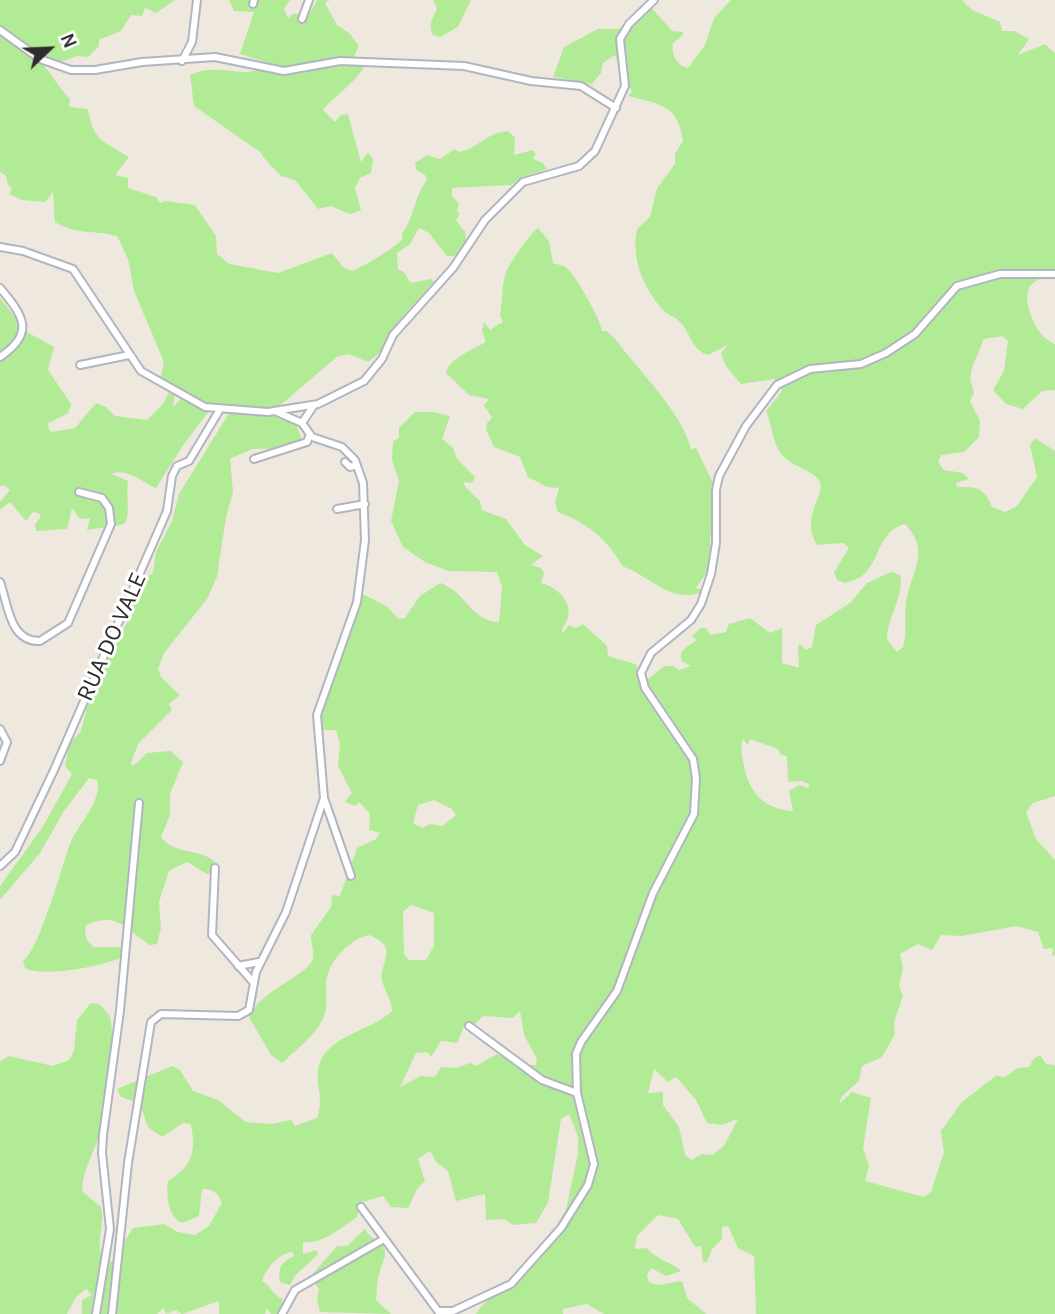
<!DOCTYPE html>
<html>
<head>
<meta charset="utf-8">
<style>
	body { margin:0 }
	#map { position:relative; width:1055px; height:1314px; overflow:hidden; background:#efe8de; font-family:Karla,sans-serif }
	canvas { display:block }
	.north { position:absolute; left:14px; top:14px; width:70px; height:70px; -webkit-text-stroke:5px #fff; paint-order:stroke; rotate:67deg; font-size:19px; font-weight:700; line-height:28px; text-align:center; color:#2d2d2d }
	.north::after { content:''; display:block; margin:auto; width:24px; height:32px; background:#2d2d2d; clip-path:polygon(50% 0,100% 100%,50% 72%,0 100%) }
</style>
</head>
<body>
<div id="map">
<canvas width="1055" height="1314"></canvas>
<div class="north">N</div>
</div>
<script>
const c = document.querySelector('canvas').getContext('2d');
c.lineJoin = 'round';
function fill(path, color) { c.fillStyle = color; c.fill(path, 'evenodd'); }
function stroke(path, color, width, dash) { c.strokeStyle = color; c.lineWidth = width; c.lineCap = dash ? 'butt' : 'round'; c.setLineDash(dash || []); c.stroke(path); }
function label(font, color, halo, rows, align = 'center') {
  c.font = font + ' Karla,sans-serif'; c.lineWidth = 6; c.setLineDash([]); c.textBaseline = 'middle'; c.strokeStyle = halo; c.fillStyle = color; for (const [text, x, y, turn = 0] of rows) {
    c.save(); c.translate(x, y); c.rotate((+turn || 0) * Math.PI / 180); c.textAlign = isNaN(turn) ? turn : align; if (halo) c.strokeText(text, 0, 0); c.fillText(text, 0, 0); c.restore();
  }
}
const green = new Path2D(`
	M0 0H175L156 13 145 8 142 16 131 15 121 31 99 40V46L88 57 77 56 58 63 34 56C50 69 56 85 70 99L69 107 88 109C93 142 105 142 129 157L115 175 128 178V188L156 197 160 203 165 201 195 205 216 236 217 254 229 264 278 273 332 253 344 268 353 271C370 262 387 253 402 240V234C415 216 414 196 427 180L425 175 416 170 415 163 427 155 440 159 455 149 459 152C481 147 485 133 508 131L515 138 514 155 533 150 536 154 533 159 543 163 547 169 522 177 511 185 452 188V196L459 204 457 211 460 214 456 220 465 232 467 244 456 256H447L429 233 419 228 410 244 397 253 398 269 405 273 410 283 431 279 434 282 401 318 385 349 368 362 349 354 338 356 277 408 294 421 306 448 252 449 230 459 233 492 226 517 217 577 207 599 164 653 158 669 161 677 180 695 169 704 172 710 138 744 131 763 133 766 147 753 170 751 183 762 170 794V815L161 837C174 856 202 847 217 864L214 872 207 874 187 862 169 871 159 902 161 928 157 944 150 945C125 929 119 911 86 925 84 935 86 939 93 947H125L126 955C109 966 42 978 25 968L23 961C40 949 61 868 70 844 77 825 103 801 97 780L89 778 64 811 40 853 0 900V886L42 828 72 774 65 766 69 744 81 731 87 707 101 683 104 666 132 613 134 599 122 592 153 573 156 552 172 521 179 494 231 410 216 402 184 444 156 488C143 482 125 467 111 474L128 481C126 495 130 509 126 522L121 525 87 530 90 518 80 519 72 508 67 529 36 531 35 525 41 516 38 513 33 512 26 521 10 502 0 510V502L10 490 4 485 0 486V298L27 332 54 347 48 370 71 404 68 413 47 424 51 432 75 428 96 403 106 407 115 416 147 420 163 404 169 392 175 395 173 407 186 393 161 377 164 362 134 291 128 259 117 236C95 230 75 235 55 222L53 192 45 202 22 200 9 194 12 188 8 185 6 176 0 172Z
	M229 0H290L284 9 288 18 293 14 310 13 317 0H330L325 3 337 25 349 33 359 46 352 61 364 67C351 87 337 93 323 110L335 122 341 115 348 114 361 162 368 153 373 159 371 173 360 178 355 188 361 210 350 214 331 206 318 209 295 180 281 176C273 168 265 160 260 152L194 106 190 75C215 62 240 79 265 68V62L240 54 254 12 234 11Z
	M433 0H471L458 27 440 37 433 35C428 23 433 19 437 8Z
	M731 0H962L972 10 1000 22 1002 31H1014L1029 39 1018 55 1045 44 1055 53V270C1049 278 1039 277 1032 284 1020 295 1033 325 1042 335 1045 339 1051 341 1055 345V390L1042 391 1023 409 1006 404 993 390 1004 371 1008 341 1003 336 984 339 972 368 970 379 974 393 970 401 980 421 979 437 964 452 941 455 938 462 944 470 963 473 969 479 956 483 957 487C977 487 984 487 992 507L1005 512 1017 506 1037 477 1030 445 1035 438 1055 451V796L1033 803 1026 812 1036 839 1055 860V955L1052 956 1053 948 1044 949 1038 932 1016 926 961 936 941 935 932 950 918 944 900 954 903 969 899 986 903 996 894 1022 895 1034 882 1057 862 1066 859 1081 842 1096 839 1104 852 1092 871 1098 863 1148 869 1166 865 1181 924 1197 931 1192 944 1152 941 1131 962 1102 997 1075 1003 1078 1018 1068 1029 1067 1034 1058 1040 1055 1046 1064 1055 1065V1314H756L754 1256 738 1248 728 1226 722 1227V1239L712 1249 707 1262H703L701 1246 695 1247 678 1219 658 1215 637 1236 635 1249 647 1248C655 1259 670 1261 681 1271L666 1276 651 1268 647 1276 649 1282 658 1285 682 1281 687 1298 706 1314H604L587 1304 563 1309V1314H476C487 1297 495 1296 509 1284 521 1273 524 1258 540 1253L566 1210 578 1153V1136L569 1114 561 1119 548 1203 536 1223 513 1225 505 1219 486 1220 485 1194 456 1201 448 1171 436 1162 430 1151 418 1159 425 1181 417 1189 408 1208 391 1207 383 1196 362 1202 357 1217C339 1229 324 1244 303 1242V1254L316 1250 318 1254 295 1276 290 1285 280 1282C278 1266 281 1263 294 1256L293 1252C280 1252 266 1268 262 1281 271 1286 272 1295 283 1299L279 1314H271L267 1308 265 1314H219V1301L182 1314 176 1310 166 1314 164 1308 157 1314H82V1300L92 1295 86 1289 76 1297 67 1314H0V1061L9 1056 53 1066 69 1060 74 1051 77 1020 91 1003 99 1004 110 1016C117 1053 106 1099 99 1135 95 1152 79 1177 83 1192L101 1207C106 1230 93 1240 105 1264L112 1261 133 1228 164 1224 178 1232 195 1235 209 1226 222 1203C218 1193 213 1189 202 1189L199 1216 182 1223C168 1217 166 1195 168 1181 193 1166 196 1151 191 1124L183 1123 162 1137 148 1127 140 1104 121 1097 117 1089 172 1066 180 1070 193 1091 218 1100 246 1122 272 1124 291 1120 295 1126 317 1118C325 1099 314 1082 319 1065 328 1035 372 1031 392 1011 392 1000 386 994 383 984 377 963 402 948 369 935 348 940 326 963 326 986 326 997 328 1008 323 1019 314 1037 297 1049 282 1063L271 1055 249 1017C260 990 310 975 313 958 314 951 311 942 311 935L331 907 332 895 340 896 357 848 376 839 380 833 369 830 370 814 359 802 355 806 345 802 352 793 338 766 340 744 336 730H323L315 717 316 705 337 667 361 593 388 607 398 619 405 618 420 596 440 583C465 590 471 622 499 622L502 587 497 572 448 571 425 562 403 547 391 521 399 481 392 460 393 441 399 438V428L415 412H434L450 416 442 439 453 448 457 459 475 477 472 483 464 482 465 487 480 501 482 510 506 519 525 545 543 556 531 565 541 568 544 573 541 583C555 587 572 599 568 617 566 624 562 626 562 634L569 625 576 628 583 624 607 646 608 656 635 664 648 679 664 666H674L679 670 691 666 682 661C677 648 690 647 696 640L692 636 701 628H706L710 635 726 632 729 624 750 618 770 633 782 628V663L799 668 798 646 800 644 806 650 812 647 816 625 850 603 867 583 891 572 900 575C905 597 887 616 887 639L897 652 903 647C908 630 903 613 907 597 913 570 930 550 905 524 877 531 881 561 862 576 858 579 850 581 845 583L837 580 834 572 849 548 843 543 817 545C800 518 825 496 820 482 814 470 793 467 784 457 771 443 773 426 766 411L782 391 781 384 774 379 741 384 726 366 721 353 728 345 708 355C692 351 691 334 681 323 676 317 668 315 663 310 643 288 631 258 637 229L650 217 657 188 675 164V154L683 141C678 104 659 104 628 96L632 92 615 55 603 63 601 73 592 84 553 77 564 47 598 29H619L649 5 672 31 683 32V35L673 43C671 54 677 66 688 68L705 45 714 18ZM743 739 748 745 750 739 778 749 781 755 787 756 788 782 802 781 810 785 808 788 799 785 789 791 793 811C762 809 748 791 743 761 742 753 740 747 743 739ZM434 800 452 809 456 815 442 826 430 824 423 828 413 823 418 805ZM411 905 434 913V946L426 960H409L404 954 403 912ZM520 1011 524 1035 537 1059 536 1065H523L497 1054 476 1066 470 1063 456 1068 441 1067 435 1077 421 1076 400 1087 416 1053 427 1052 431 1057 441 1041 457 1043 465 1025 475 1024 483 1016 513 1018ZM654 1069 668 1082 676 1077 696 1100 707 1123 722 1125 738 1119 724 1146 712 1155 702 1154 692 1160 685 1155 679 1127 663 1105V1092L648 1093Z
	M538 228 549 241 553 263C556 264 560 265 564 266 575 273 600 318 602 331H607L616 340C638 370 682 412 691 449L696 448 716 489 710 541 712 565 696 588 703 590 702 592C669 604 651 576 622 566 608 539 585 522 558 512L555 503 559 488 547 487 528 477 520 457 494 447 486 430 487 423 492 418 484 405 489 399 469 395 446 373C448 359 474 349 486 342L482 331 484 322 490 330 503 322 500 316C502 304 502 283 506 272 509 264 532 231 538 228Z
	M365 1229 370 1236 383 1244C388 1257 383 1259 380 1271 377 1279 377 1291 376 1300L391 1314 320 1312 317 1299 319 1289 315 1284 317 1279 310 1277 337 1246H347Z`);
const minor = new Path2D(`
	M253 4 254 0
	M302 19 309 0
	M0 30 40 59 71 70H95L142 62 215 57 284 71 340 61 464 66 531 81 581 86 616 108
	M182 61 192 42 197 0
	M0 247 23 251 73 269 141 371 205 407 268 412 318 404 364 381 382 359 393 335 453 268 485 220 523 182 579 166 595 151 625 86 620 39 629 24 654 0
	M0 288C23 315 36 333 0 357
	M80 365 129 355
	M277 412 302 423
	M302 423 314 405
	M254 459 307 442 310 434
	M345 462 350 467 357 465
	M337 509 365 504
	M0 582C8 603 9 642 40 641L68 623 111 524 109 508 102 498 79 492
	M0 729 7 742 0 761
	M324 798 351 876
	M0 866 15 852 54 770 167 511 172 476 177 466 189 461 219 411
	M215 868 212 935 253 982
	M238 966 259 962
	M469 1026 542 1080 577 1093
	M361 1207 438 1311
	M438 1311H453L511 1284 561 1228 588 1185 594 1164 577 1093 576 1054 581 1042 617 991 653 893 694 814 696 778 693 759 645 688 641 673 651 653 691 620 701 604 711 574 716 543V490L719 476 746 426 777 385 810 369 861 364 886 353 915 334 957 286 1000 274H1055
	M96 1314 110 1229 102 1153 103 1135 120 1011 139 803
	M112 1314 128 1163 151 1022 161 1014 238 1016 249 1010 256 972 286 912 324 798 317 715 357 602 365 540 363 483 355 460 342 447 312 437 302 423
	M282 1314 295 1290 384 1239`);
const streetNames = [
	["RUA DO VALE",112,637,-66]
];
fill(green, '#b2eb96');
stroke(minor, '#b2b5c1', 10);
stroke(minor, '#fff', 6);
label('24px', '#2d2d2d', '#fff', streetNames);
</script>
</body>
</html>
